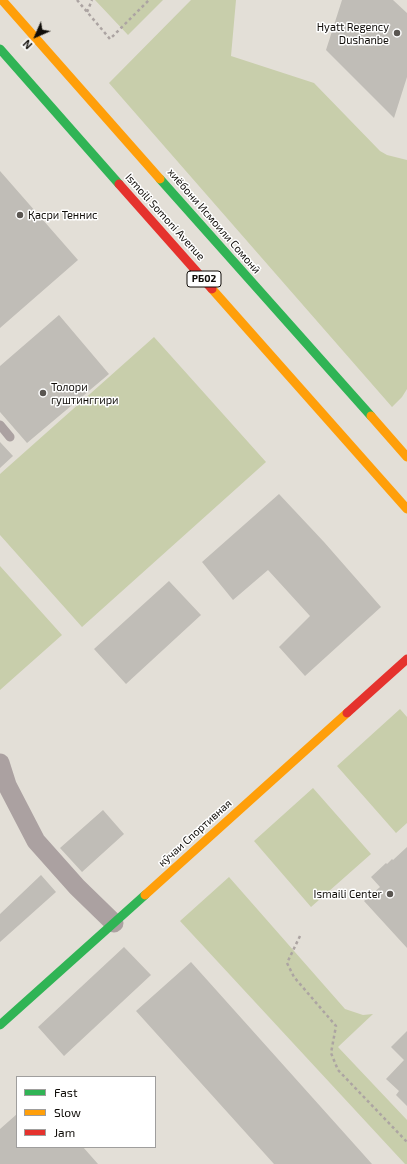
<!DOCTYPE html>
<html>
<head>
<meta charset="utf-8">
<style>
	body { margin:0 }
	#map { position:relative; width:407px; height:1164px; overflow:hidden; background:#e3dfd7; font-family:"Exo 2",sans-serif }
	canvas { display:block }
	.legend { position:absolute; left:16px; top:1076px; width:140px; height:72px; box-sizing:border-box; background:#fff; border:1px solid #9f9e9d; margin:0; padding:5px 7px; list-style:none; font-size:12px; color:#100d09 }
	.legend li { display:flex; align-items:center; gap:8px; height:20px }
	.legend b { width:20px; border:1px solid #9f9e9d }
	.north { position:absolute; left:16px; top:16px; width:40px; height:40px; -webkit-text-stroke:3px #fff; paint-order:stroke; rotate:225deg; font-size:11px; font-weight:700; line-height:16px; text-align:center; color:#100d09 }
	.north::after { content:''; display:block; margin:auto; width:14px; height:18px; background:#100d09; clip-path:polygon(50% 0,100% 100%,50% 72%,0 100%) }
</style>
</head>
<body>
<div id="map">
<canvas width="407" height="1164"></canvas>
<ul class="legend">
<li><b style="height:5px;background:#30b455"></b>Fast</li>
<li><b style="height:5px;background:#ff9f0a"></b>Slow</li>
<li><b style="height:5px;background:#e5322d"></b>Jam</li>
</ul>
<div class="north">N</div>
</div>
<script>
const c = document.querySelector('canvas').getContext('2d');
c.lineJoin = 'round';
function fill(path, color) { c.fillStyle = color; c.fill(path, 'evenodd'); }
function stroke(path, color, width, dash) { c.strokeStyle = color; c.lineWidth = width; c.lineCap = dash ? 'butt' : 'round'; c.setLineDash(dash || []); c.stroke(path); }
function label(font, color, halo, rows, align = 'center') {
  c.font = font + ' "Exo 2",sans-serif'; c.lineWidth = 3; c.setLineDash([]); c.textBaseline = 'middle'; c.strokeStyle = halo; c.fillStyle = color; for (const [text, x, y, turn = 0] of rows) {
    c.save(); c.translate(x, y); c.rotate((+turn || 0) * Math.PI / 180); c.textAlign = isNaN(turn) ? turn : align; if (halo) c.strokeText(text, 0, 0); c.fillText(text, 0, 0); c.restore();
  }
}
const green = new Path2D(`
	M95 0H163L128 35Z
	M191 0H236L231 56 314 83 380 151 387 155 407 160V389L402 397 392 407 109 83Z
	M154 337 266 462 82 627 0 535V474Z
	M0 566 62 635 0 690Z
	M400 709 407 717V823L396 833 337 766Z
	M313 788 371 854 311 907 254 841Z
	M229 877 345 1009 363 1015 373 1014 338 1047 407 1120V1164H405L180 921Z`);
const building = new Path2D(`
	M342 0H393L407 13V77L394 118 326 50Z
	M0 171 78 260 0 328Z
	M59 315 109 374 27 443 0 412V366Z
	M0 442 13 456 0 468Z
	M279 494 324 542 381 607 305 676 279 647 310 616 268 570 233 600 202 562Z
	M169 581 201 615 126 684 94 649Z
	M103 810 124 834 82 872 60 848Z
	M407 847V948L364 901 380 887 371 877 386 863 387 864 392 859 393 860Z
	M41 875 56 892 0 942V914Z
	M124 947 151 975 64 1056 38 1027Z
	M191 962 372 1164H274L136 1011Z
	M407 1031V1106L396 1095 399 1091 386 1079 404 1060 391 1047Z
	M17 1114V1147H83L98 1164H0V1129Z`);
const path = new Path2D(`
	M77 0 110 39 149 0
	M87 12 92 0
	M300 936 287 963 294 977 336 1026 331 1053 338 1070 407 1142`);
const lane = new Path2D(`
	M0 425 10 437`);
const street = new Path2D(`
	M0 763 7 785 36 841 77 887 114 923`);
const fast = new Path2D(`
	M0 49 119 184
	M160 179 371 416
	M0 1025 145 895`);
const slow = new Path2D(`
	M2 0 160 179
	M212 289 407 509
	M371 416 407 457
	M145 895 347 713`);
const jam = new Path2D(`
	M119 184 212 289
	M347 713 407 659`);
const markers = [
	[397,33,4,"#5a5651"],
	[20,215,4,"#5a5651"],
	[43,393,4,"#5a5651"],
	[390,894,4,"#5a5651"]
];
const shields = [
	[204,279,34]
];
const shieldNames = [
	["РБ02",204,279]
];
const poiNames = [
	["Hyatt Regency",389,27],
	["Dushanbe",389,40],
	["Қасри Теннис",28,215,"left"],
	["Толори",51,387,"left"],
	["гуштинггири",51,400,"left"],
	["Ismaili Center",382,894]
];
const streetNames = [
	["Ismoili Somoni Avenue",165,217,48],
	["хиёбони Исмоили Сомонӣ",214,221,49],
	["кӯчаи Спортивная",195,833,-42]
];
fill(green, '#c8ceab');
fill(building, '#c0bdb7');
stroke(path, '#aca4a2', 2.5, [3, 3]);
stroke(lane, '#aba1a1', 9);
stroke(street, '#aba1a1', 19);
stroke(fast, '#30b455', 9);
stroke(slow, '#ff9f0a', 9);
stroke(jam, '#e5322d', 9);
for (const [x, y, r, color] of markers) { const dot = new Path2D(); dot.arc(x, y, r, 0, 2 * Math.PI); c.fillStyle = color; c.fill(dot); stroke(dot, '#fff', 1.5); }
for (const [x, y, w] of shields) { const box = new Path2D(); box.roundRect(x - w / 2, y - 8, w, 16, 3); c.fillStyle = '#fff'; c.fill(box); stroke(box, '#100d09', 1); }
label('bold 10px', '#100d09', null, shieldNames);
label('11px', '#100d09', '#fff', poiNames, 'right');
label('11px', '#100d09', '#fff', streetNames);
</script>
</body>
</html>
